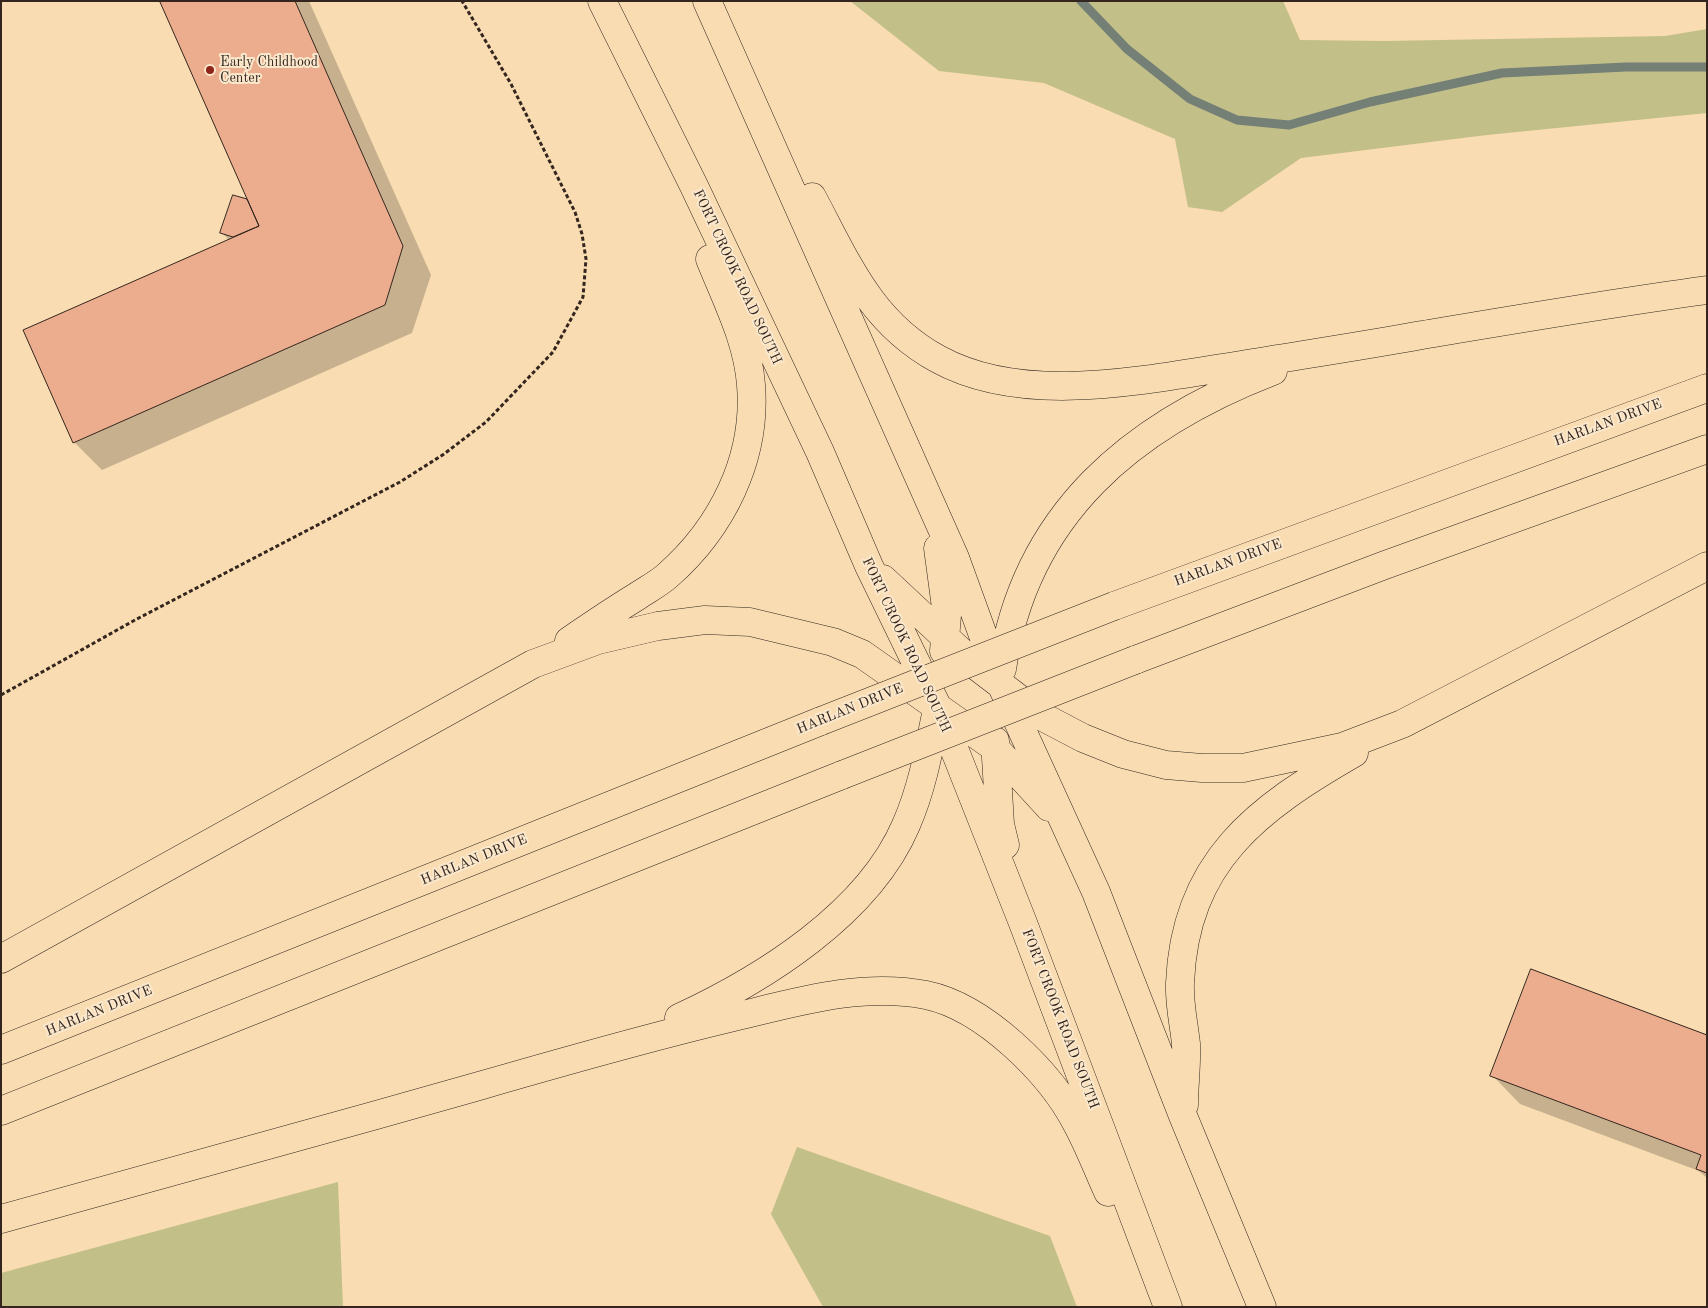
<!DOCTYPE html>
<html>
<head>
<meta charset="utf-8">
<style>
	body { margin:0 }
	#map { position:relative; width:1708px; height:1308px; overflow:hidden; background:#f9dcb1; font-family:"Old Standard TT",serif }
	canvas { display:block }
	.frame { position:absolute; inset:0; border:2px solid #34261f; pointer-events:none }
</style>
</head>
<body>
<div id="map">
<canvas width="1708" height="1308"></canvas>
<div class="frame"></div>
</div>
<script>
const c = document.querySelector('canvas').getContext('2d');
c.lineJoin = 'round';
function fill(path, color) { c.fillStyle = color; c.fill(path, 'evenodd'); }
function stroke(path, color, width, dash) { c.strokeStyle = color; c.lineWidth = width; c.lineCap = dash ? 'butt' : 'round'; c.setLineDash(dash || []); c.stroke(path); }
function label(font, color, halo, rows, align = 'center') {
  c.font = font + ' "Old Standard TT",serif'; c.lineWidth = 4; c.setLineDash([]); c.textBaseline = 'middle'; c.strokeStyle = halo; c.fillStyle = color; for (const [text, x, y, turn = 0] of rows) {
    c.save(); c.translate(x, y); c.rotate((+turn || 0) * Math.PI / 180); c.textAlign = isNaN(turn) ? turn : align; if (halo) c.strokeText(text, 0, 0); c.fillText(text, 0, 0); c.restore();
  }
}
const green = new Path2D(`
	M850 1H1283L1300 40 1385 41 1665 36 1707 29V113L1487 135 1301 158 1222 212 1188 207 1175 139 1044 83 939 71Z
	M797 1147 1050 1236 1077 1307H823L771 1214Z
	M338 1182 343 1307H1V1273Z`);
const shadow = new Path2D(`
	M165 1H309L431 275 412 333 102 470 74 442 229 240 221 232 246 200 251 204Z
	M1707 1036V1178L1699 1171 1520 1104 1492 1075Z`);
const stream = new Path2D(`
	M1081 1 1127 49 1190 99 1237 120 1289 125 1370 102 1502 73 1626 67H1707`);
const building = new Path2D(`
	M162 1H295L403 246 385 305 73 443 23 330 259 226 160 2Z
	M233 195 247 199 259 226 233 237 220 233Z
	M1531 969 1707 1035V1173L1696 1169 1701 1155 1490 1076Z`);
const path = new Path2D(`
	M1 695 135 620 400 482 444 454 486 422 553 352 583 297 586 259 582 234 575 212 511 84 462 1`);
const major = new Path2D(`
	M602 1 694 186 820 452 869 566 938 708 1023 923 1168 1307
	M707 1 955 558 1000 682 1096 892 1183 1116 1262 1307
	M812 197C847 262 870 322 938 359 1025 407 1148 379 1241 365 1301 355 1362 346 1422 335 1517 319 1611 303 1707 290
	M938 548 947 615 944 651
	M883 579 975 665 1043 717 1083 738 1123 754 1166 765 1202 768H1243L1342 747 1402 724 1707 566
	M1114 606 1707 388
	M569 641C591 626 613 611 636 597 646 590 658 584 667 576 722 528 757 458 751 385 748 341 726 299 710 259
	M1135 660 1385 565 1707 449
	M1002 669C1025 513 1133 425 1273 371
	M995 741 1000 824 1005 845
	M1 959 533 664 598 640 658 626 705 620 750 622 833 642 862 654 994 747 1049 807
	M679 1018C763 979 868 914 906 825 921 791 928 755 935 719
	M1 1050 821 721
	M1184 1105C1184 1085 1187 1064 1186 1044 1184 1024 1179 1004 1180 983 1185 861 1257 809 1354 753
	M1 1111 842 775
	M1 1219C161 1175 320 1131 479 1086 562 1062 646 1038 730 1018 794 1003 860 982 926 995 984 1007 1050 1072 1077 1124 1089 1146 1098 1170 1108 1192`);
const majorBridge = new Path2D(`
	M821 721 1114 606
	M842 775 1135 660`);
const markers = [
	[210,70,5,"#8f2418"]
];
const poiNames = [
	["Early Childhood",220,62],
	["Center",220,78]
];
const streetNames = [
	["FORT CROOK ROAD SOUTH",737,277,65],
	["HARLAN DRIVE",1608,423,-20],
	["HARLAN DRIVE",1228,563,-20],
	["FORT CROOK ROAD SOUTH",906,645,65],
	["HARLAN DRIVE",850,709,-22],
	["HARLAN DRIVE",474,860,-22],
	["HARLAN DRIVE",99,1011,-22],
	["FORT CROOK ROAD SOUTH",1060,1019,69]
];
fill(green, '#c2bf89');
fill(shadow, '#0003');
stroke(stream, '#747f76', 9);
fill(building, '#ebad8d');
stroke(building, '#34261f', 1);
stroke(major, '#34261f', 29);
stroke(path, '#34261f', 3, [4, 2.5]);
stroke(major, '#f9dcb1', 28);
stroke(majorBridge, '#34261f', 29, []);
stroke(majorBridge, '#f9dcb1', 28);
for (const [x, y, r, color] of markers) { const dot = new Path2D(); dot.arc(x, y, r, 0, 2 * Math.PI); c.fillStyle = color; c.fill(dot); stroke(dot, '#fbe8cc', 2); }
label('14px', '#34261f', '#fbe8cc', poiNames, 'left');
label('14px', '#34261f', '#fbe8cc', streetNames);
</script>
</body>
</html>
